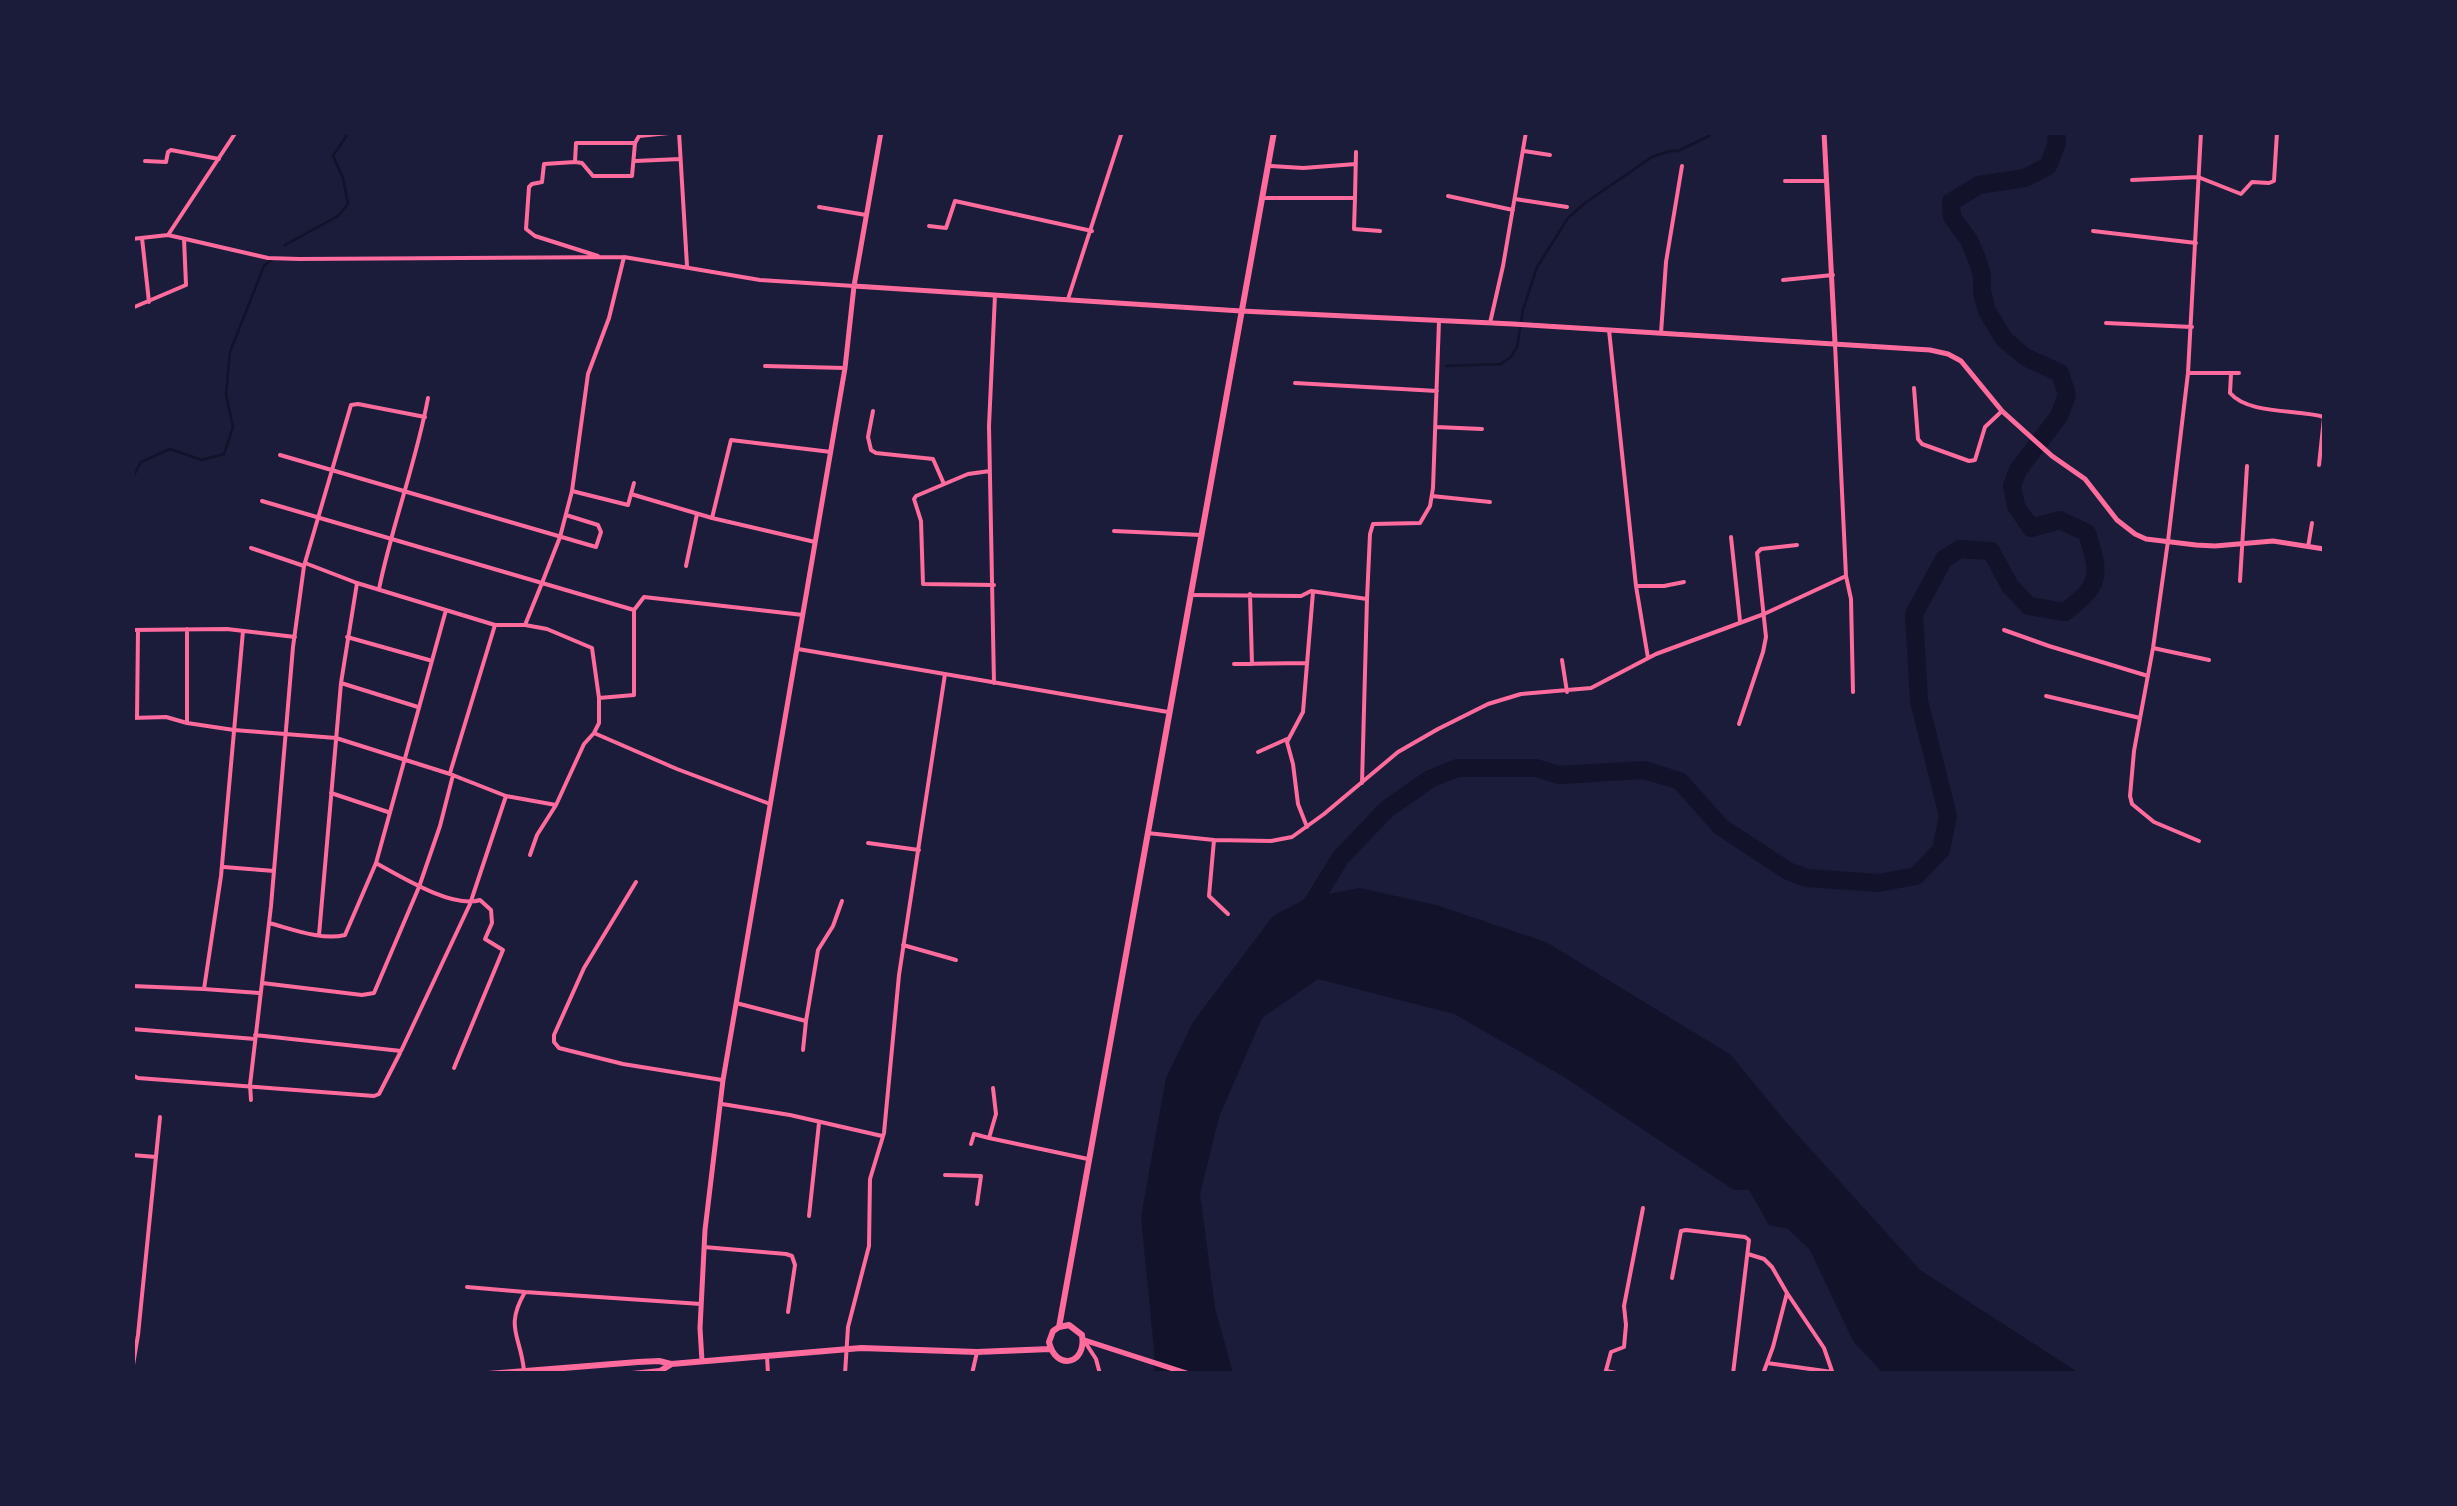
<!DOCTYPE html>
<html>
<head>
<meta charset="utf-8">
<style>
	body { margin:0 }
	#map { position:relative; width:2457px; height:1506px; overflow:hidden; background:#1b1b3a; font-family:Signika,sans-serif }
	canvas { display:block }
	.frame { position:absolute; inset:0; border:135px solid #1b1b3a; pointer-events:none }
</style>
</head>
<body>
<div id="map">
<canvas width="2457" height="1506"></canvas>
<div class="frame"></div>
</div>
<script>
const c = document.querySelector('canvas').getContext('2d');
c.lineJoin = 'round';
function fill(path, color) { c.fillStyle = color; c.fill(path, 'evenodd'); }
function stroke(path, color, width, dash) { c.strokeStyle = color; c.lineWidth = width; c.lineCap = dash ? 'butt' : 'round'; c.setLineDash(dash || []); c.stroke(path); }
const water = new Path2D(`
	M1360 888 1436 905 1546 942 1731 1055 1785 1121 1920 1270 2079 1373H1883L1853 1341 1810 1250 1788 1229 1769 1225 1749 1190H1734L1561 1075 1454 1014 1318 979 1262 1018 1219 1117 1200 1194 1215 1308 1233 1373 1154 1374V1349L1141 1217 1166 1078 1193 1022 1273 916 1307 898Z`);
const stream = new Path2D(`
	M285 245 338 216 348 204 343 178 333 156 349 132
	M1446 366 1501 364 1511 357 1517 347 1523 310 1537 267 1568 218 1585 203 1652 157 1670 151H1678L1709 136 1712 132
	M132 479 141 462 170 449 202 460 224 454 233 427 226 395 230 352 264 266 271 260`);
const river = new Path2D(`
	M1305 915 1341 857 1387 809 1430 779 1457 768H1536L1559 775 1644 770 1680 781 1721 827 1788 871 1807 878 1878 883 1916 876 1941 850 1948 816 1919 701 1914 614 1944 559 1960 549 1991 551 2010 586 2029 606 2065 612C2102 584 2100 575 2087 533L2060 520 2031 528 2016 506 2012 486 2018 470 2059 416 2067 395 2060 373 2025 357 2004 339 1987 311 1982 292V275L1977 259 1969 240 1952 217 1951 202 1979 185 2025 178 2048 166 2057 143 2056 132`);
const minor = new Path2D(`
	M635 143H576L575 162 582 163 593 176H632L635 143 639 136 679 132 687 266
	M1524 151 1550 155
	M145 161 166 162 168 152 171 150 219 159
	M635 161 680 159
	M575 162 544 164 542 182 532 184 529 187 526 229 535 236 598 256
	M1271 166 1303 168 1356 164
	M2132 180 2198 177 2241 194 2252 182 2269 183 2274 181 2277 132
	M1785 181H1827
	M1448 196 1513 210
	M1355 197 1356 152
	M1262 198H1355L1354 229 1380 231
	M1515 199 1567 207
	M819 207 866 215
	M929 226 946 228 955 201 1092 231
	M2093 231 2196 243
	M168 235 236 132
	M142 238 149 302
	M132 239 168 235 268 258 299 259 624 257 760 280 854 286
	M624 257 609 318 588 374 572 491 560 537 542 583 634 610
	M1783 280 1833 275
	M1068 299 1122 132
	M132 308 186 285 184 239
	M1490 323 1503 266 1526 132
	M2106 323 2192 327
	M1609 330 1636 586 1648 658
	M1661 333 1666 262 1682 166
	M765 366 845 368
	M2188 373H2239
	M2231 374 2230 393C2249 415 2298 409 2324 417
	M1295 383 1437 391
	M1914 388 1918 439 1922 444 1969 461 1975 460 1985 427 2002 411
	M873 411 868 437 871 450 876 453 933 459 944 484
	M1436 427 1482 429
	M280 455 596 547 601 532 598 525 566 515
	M2319 465 2324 418
	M990 471 968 474 916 496 914 499 921 521 923 584 994 585
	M572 491 628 505 634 483
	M631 494 712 518 815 542
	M1432 496 1490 502
	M262 501 542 583 525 625 547 629 592 648 599 698V723L594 733 584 744 556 805 537 835 530 855
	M712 518 731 440 831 452
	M1114 531 1201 535
	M1731 537 1740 621
	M2308 547 2312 523
	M251 548 304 566
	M305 563 357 583 495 625H525
	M686 566 697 514
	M1846 576 1851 599 1853 692
	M2240 581 2247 466
	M1636 586H1664L1684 582
	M379 589C392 525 416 463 428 398
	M1250 594 1252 664
	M1190 595 1301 596 1311 591 1367 599 1370 534 1373 524 1420 523 1430 506 1433 488 1439 321
	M187 629V723L234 730 336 738 450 774 506 796 470 904 401 1051 255 1035
	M132 630 227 629 295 637
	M2004 630 2049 646 2148 676
	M347 637 429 660
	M2153 648 2209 660
	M798 649 1168 712
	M1562 660 1567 692
	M1234 664 1306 663
	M341 683 418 707
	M994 683 989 426 995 295
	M2046 696 2140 718
	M599 698 634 695V610L644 597 803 615
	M132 718 166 717 187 723
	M137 718 138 630
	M1739 724 1763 652 1766 637 1757 553 1761 549 1797 545
	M594 733 677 769 770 804
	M1258 752 1287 739
	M450 773 495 625
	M1362 783 1367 599
	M331 793 388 812
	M506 796 556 805
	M1307 827 1298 804 1293 764 1287 742 1303 712 1313 592
	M1147 833 1214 840 1271 841 1292 837 1324 814 1398 752 1438 729 1488 704 1521 694 1591 688 1656 654 1764 614 1846 576 1835 344
	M1214 840 1209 896 1228 914
	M2199 841 2154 822 2132 804 2130 796 2134 751 2153 648 2168 541 2188 373 2201 132
	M868 843 919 850
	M376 863C400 876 453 909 480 900L491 910 492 923 485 939 503 950 454 1068
	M224 867 274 871
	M636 882 584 968 554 1035V1042L559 1048 623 1064 722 1080
	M269 923C292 929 322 941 345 935L376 863 446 610
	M319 935 341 683 357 583
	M903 945 956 960
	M262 983 362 995 374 993 419 887 440 826 453 775
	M132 986 204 989 221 876 243 631
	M204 989 259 993
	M736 1003 806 1021 803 1050
	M806 1021 818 950 833 926 842 901
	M132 1029 255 1039
	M132 1075 138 1078 374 1096 379 1094 400 1053
	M993 1088 996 1114 989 1138 1088 1159
	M251 1100 250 1085 271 906 293 647 304 566 351 405 358 404 425 417
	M722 1104 790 1115 882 1136
	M971 1144 974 1134 989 1138
	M132 1155 156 1157
	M945 1175 981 1176 977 1204
	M809 1216 819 1123
	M704 1247 786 1254 792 1256 795 1265 788 1312
	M1748 1254 1764 1259 1772 1267 1787 1293 1824 1348 1833 1374
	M1672 1278 1681 1231 1686 1230 1745 1237 1749 1240 1733 1374
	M467 1287 525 1292
	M1085 1342 1096 1359 1100 1374
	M767 1356 768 1374
	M1767 1363 1832 1372
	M132 1371 138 1335 160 1117
	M524 1371C521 1336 504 1328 525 1292L701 1304
	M1606 1371 1622 1374
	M845 1374 848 1327 869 1246 870 1179 884 1133 899 975 945 674
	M972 1374 977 1352
	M1605 1374 1611 1352 1624 1347 1626 1325 1624 1306 1643 1208
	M1677 1374H1684
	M1763 1374 1773 1347 1787 1293`);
const tertiary = new Path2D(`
	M1824 132 1835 343
	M854 286 1241 311 1513 324 1930 350 1948 354 1961 361 2002 411 2052 456 2085 479 2117 520 2135 534 2146 539 2196 545 2215 546 2273 541 2324 549
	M702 1361 700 1328 705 1230 723 1080 845 368 854 286 881 132`);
const secondary = new Path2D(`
	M1084 1340 1189 1374`);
const primary = new Path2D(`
	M1059 1327 1069 1325 1082 1335C1087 1364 1056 1372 1049 1342L1053 1331 1059 1327 1274 132
	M488 1374 638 1362 659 1361 671 1364 861 1348 977 1352 1050 1349
	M632 1374 660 1371 670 1365`);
fill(water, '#12122b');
stroke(stream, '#12122b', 2.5);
stroke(river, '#12122b', 18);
stroke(minor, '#ff6b9d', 4);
stroke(tertiary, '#ff6b9d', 5);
stroke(secondary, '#ff6b9d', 5);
stroke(primary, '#ff6b9d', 6);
</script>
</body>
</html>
